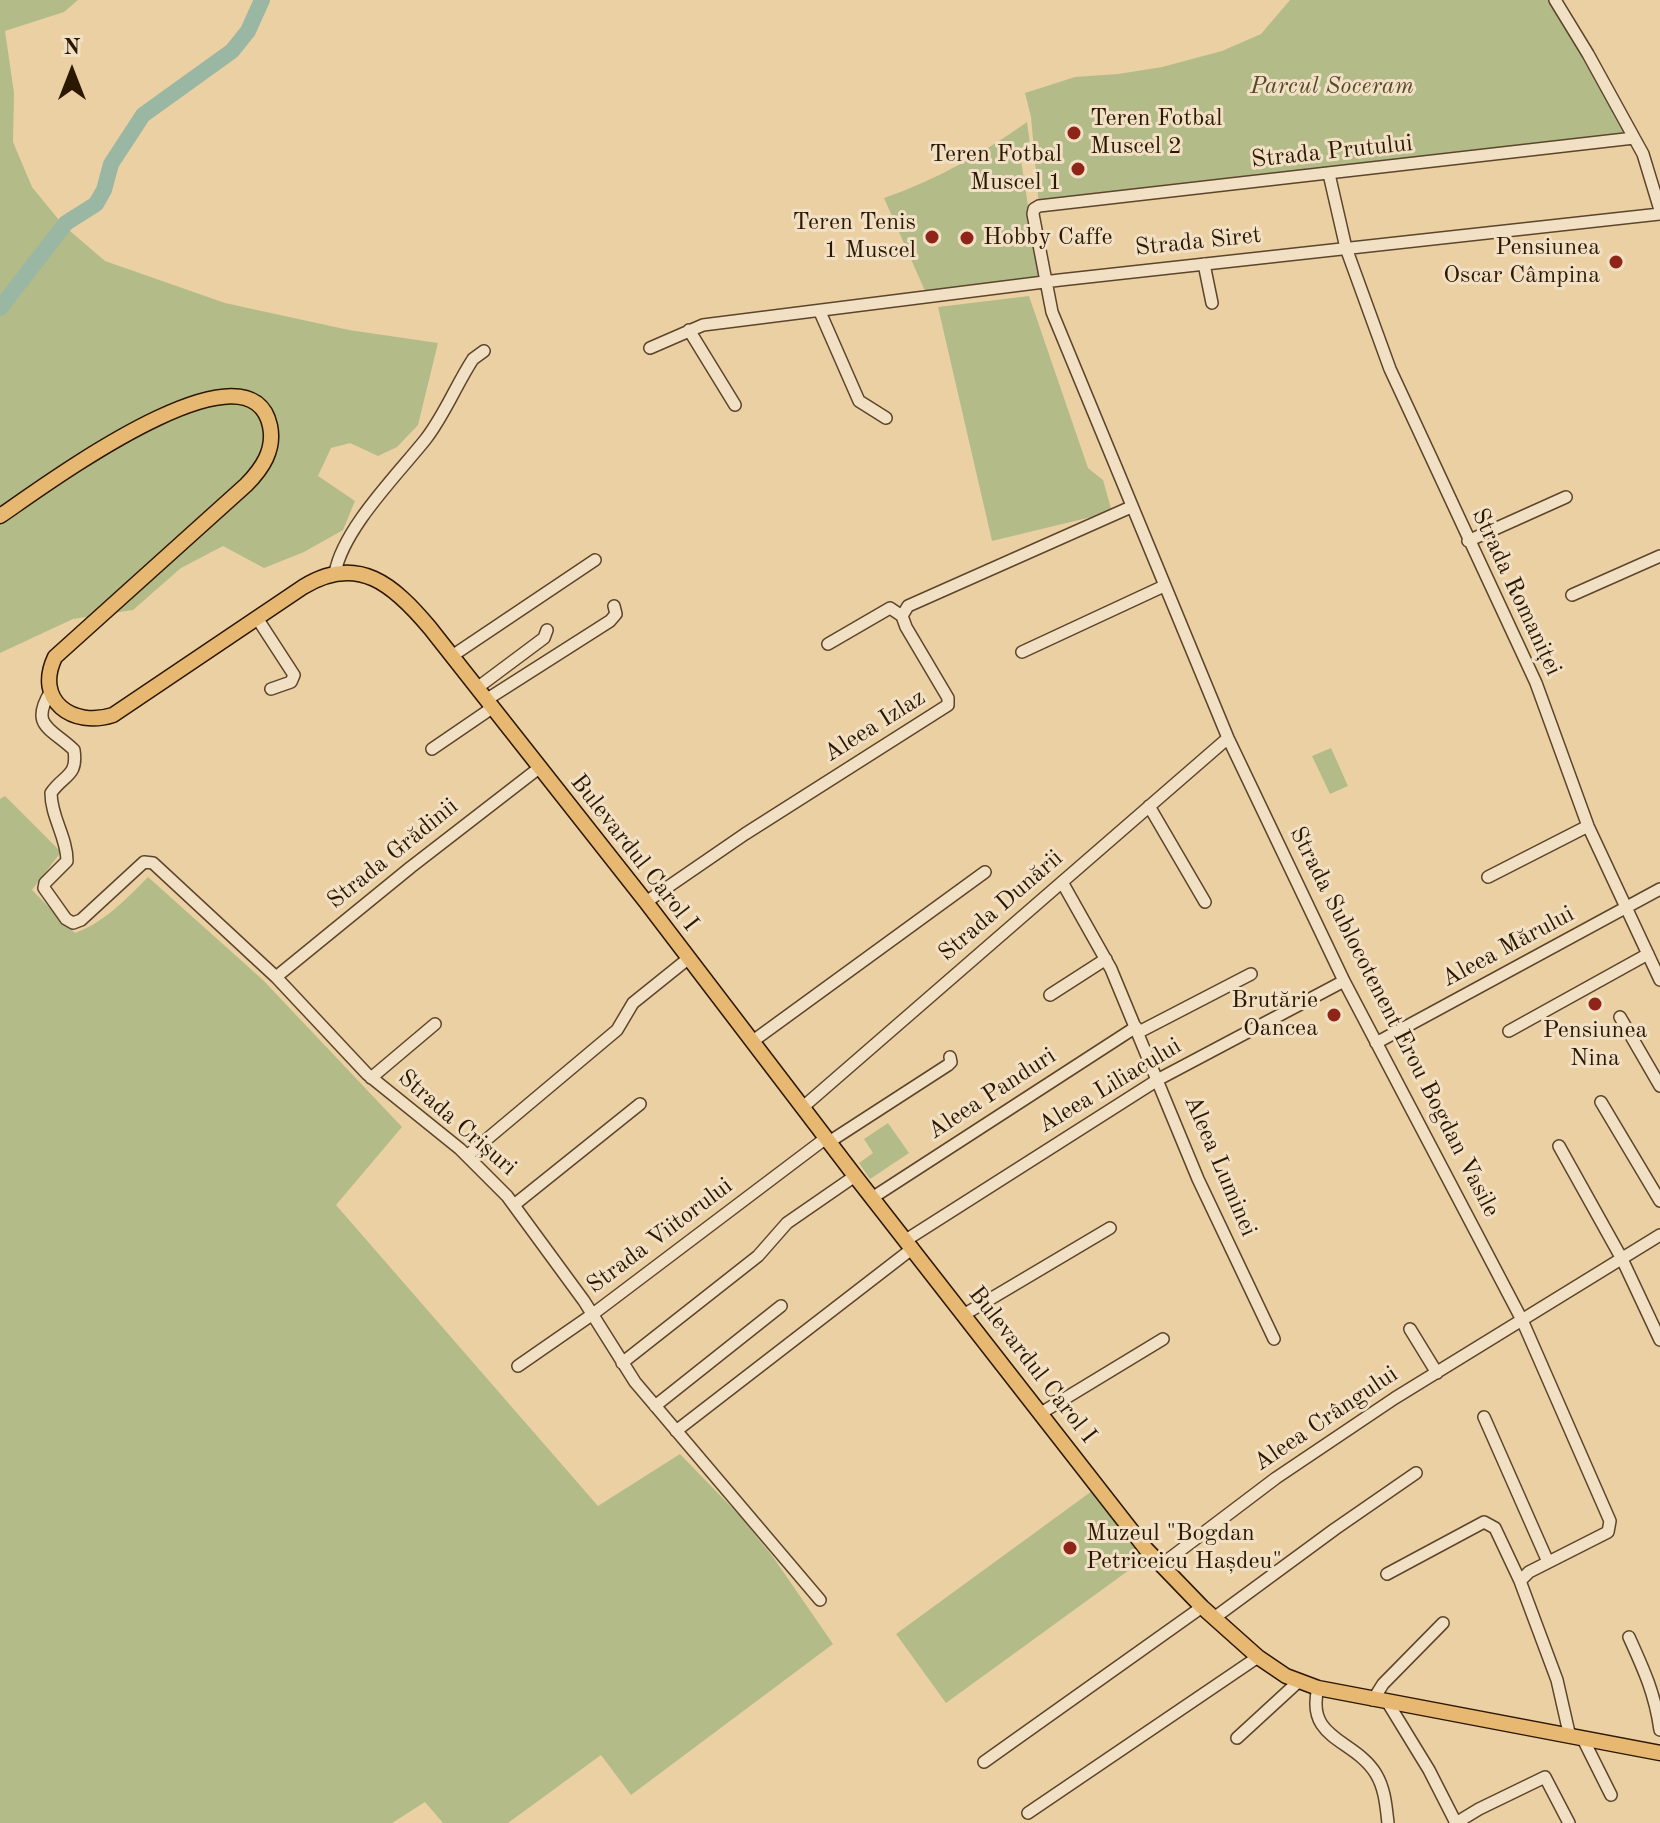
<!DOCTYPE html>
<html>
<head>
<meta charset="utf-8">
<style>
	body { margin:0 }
	#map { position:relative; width:1660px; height:1823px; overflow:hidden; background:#ebd0a4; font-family:"Old Standard TT",serif }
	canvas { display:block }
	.north { position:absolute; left:32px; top:32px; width:80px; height:80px; -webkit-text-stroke:6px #f2e0c4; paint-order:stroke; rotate:0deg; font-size:22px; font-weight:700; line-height:32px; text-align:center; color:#2c1701 }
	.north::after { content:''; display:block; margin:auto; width:28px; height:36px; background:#2c1701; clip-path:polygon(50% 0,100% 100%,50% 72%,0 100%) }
</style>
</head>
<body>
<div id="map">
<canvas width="1660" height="1823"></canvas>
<div class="north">N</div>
</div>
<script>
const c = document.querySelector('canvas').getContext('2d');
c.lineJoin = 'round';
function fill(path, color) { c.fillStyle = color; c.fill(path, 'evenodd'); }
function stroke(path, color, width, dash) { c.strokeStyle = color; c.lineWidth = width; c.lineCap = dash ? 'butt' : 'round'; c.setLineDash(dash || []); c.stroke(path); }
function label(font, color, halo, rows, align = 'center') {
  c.font = font + ' "Old Standard TT",serif'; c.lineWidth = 6; c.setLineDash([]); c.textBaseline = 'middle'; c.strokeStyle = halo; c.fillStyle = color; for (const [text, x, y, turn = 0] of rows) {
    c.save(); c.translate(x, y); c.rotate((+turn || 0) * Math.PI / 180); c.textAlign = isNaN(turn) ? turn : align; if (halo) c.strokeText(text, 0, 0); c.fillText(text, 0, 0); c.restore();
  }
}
const green = new Path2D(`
	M0 0H78L64 12 5 31 14 93 13 142 32 187 63 225 105 261 225 303 349 330 438 343 418 425 397 447 378 456 350 443 331 448 318 476 355 501 343 530 304 552 264 568 223 546 181 568 133 610 73 619 0 653Z
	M1290 0H1555L1634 138 1039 206 1031 117 1025 93 1075 77 1118 74 1162 67 1222 51 1261 34Z
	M1027 122 1032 158 1021 160 1039 278 925 291 884 198C936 180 982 154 1027 122Z
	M1029 296 1088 468 1103 480 1112 512 992 541 938 307Z
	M1331 748 1348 786 1330 794 1312 756Z
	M5 796 61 852 32 890 75 933C105 922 126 899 148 877L263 980 402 1127 336 1205 598 1506 680 1454 740 1516 773 1557 833 1644 631 1795 601 1755 508 1823H443L425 1802 392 1823H0V799Z
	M888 1123 909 1153 870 1179 859 1163 873 1153 864 1139Z
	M1092 1491 1143 1560 946 1703 896 1634Z`);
const river = new Path2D(`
	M0 308 66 223 96 204 104 190 111 164 143 115 232 51 248 31 262 0`);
const minor = new Path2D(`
	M1555 0 1588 54 1643 154 1660 210
	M1329 174 1346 248 1390 369 1536 683 1588 826 1660 980
	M1204 264 1212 303
	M820 312 859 401 886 418
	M689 330 735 405
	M650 348 703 325 1060 280 1660 214
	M1468 541 1566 497
	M335 573C343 529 397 475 425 440 444 416 456 385 473 359L484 351
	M1572 595 1660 556
	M902 616 908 606 1131 507
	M257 618 294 675 291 682 271 689
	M828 644 890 608 902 616
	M1022 652 1164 586
	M452 656 595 560
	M477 688 544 638 547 630
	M51 691C29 726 51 728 74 750 78 777 64 774 51 793 51 817 67 837 67 861L45 883 44 888 66 919 73 923 81 920 144 862 153 863 276 977 367 1074 460 1149 507 1196 584 1301 635 1382 820 1600
	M486 700 610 621 616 614 614 606
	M432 749 492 708
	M1149 806 1205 902
	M1488 877 1588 826
	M1062 882 1111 969 1198 1179 1274 1339
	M646 902 745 834 948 705V698L906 627 902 616
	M276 977 411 867 539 768
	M1050 995 1106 959
	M1620 1017 1660 1086
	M1509 1031 1648 954
	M1139 1032 1251 974
	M753 1041 985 872
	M1376 1043 1660 889
	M371 1078 435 1024
	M1601 1102 1660 1201
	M803 1107 1228 738
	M829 1142 948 1065 951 1062 950 1057
	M1559 1146 1622 1259 1660 1340
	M468 1155 617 1030 633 1003 689 958
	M872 1198 1136 1027
	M514 1205 640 1104
	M906 1240 1159 1079 1344 981
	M965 1314 1110 1228
	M1410 1329 1437 1373
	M622 1363 758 1256 787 1223 855 1176
	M518 1366 593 1314 826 1138
	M655 1406 781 1306
	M1041 1413 1163 1339
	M1484 1417 1548 1562
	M676 1431 913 1248
	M1161 1565 1276 1478 1395 1398 1660 1235
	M1387 1574 1484 1522 1495 1528 1520 1581
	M1214 1618 1335 1529 1416 1473
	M1629 1637C1644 1670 1655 1694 1660 1730
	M1318 1688C1305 1740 1355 1739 1376 1774 1385 1789 1386 1806 1388 1823
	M1373 1700 1383 1684 1443 1623
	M1388 1703 1429 1770 1456 1823
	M1570 1737 1557 1680 1520 1581 1529 1572 1608 1532 1610 1521 1522 1320 1344 981 1228 738 1052 312 1033 214 1034 209 1039 206 1634 138
	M1237 1738 1298 1682
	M1583 1739 1611 1795
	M984 1762 1202 1607
	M1028 1813 1258 1657
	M1456 1823 1479 1809 1545 1777 1569 1823`);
const major = new Path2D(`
	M0 516C36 492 250 331 270 426 275 450 262 469 246 485L55 657C34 701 73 728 113 715L303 587C358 553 394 585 430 628L646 902 855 1176 1146 1549 1202 1607 1258 1657 1286 1676 1318 1688 1660 1753`);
const markers = [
	[1074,133,8,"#8f2418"],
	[1078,169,8,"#8f2418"],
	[932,237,8,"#8f2418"],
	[967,238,8,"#8f2418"],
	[1616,262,8,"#8f2418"],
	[1595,1004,8,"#8f2418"],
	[1334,1015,8,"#8f2418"],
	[1070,1548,8,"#8f2418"]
];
const parkNames = [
	["Parcul Soceram",1332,87]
];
const poiNames = [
	["Teren Fotbal",1090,119,"left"],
	["Muscel 2",1090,147,"left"],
	["Teren Fotbal",1062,155],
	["Muscel 1",1062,183],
	["Teren Tenis",916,223],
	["1 Muscel",916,251],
	["Hobby Caffe",983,238,"left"],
	["Pensiunea",1600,248],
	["Oscar Câmpina",1600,276],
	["Brutărie",1318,1001],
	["Oancea",1318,1029],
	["Pensiunea",1595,1031,"center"],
	["Nina",1595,1059,"center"],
	["Muzeul \"Bogdan",1086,1534,"left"],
	["Petriceicu Hașdeu\"",1086,1562,"left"]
];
const streetNames = [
	["Strada Prutului",1332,152,-6],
	["Strada Siret",1198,242,-6],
	["Strada Romaniței",1516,592,65],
	["Aleea Izlaz",875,726,-32],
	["Bulevardul Carol I",634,853,52],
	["Strada Grădinii",393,854,-39],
	["Strada Dunării",1001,906,-41],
	["Aleea Mărului",1508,947,-28],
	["Strada Sublocotenent Erou Bogdan Vasile",1394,1022,63],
	["Aleea Liliacului",1110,1086,-31],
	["Aleea Panduri",992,1094,-33],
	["Strada Crișuri",457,1123,41],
	["Aleea Luminei",1220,1166,67],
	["Strada Viitorului",660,1236,-37],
	["Bulevardul Carol I",1032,1365,52],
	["Aleea Crângului",1326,1419,-34]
];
fill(green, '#b3bc89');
stroke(river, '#99b7a2', 16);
stroke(minor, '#5c452a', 14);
stroke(major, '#2c1701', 17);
stroke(minor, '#f2e0c4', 11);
stroke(major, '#e6b872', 14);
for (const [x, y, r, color] of markers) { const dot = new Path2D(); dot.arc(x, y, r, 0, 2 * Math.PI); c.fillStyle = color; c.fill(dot); stroke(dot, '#f2e0c4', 3); }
label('italic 24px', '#54492a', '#f2e0c4', parkNames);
label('24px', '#2c1701', '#f2e0c4', poiNames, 'right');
label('24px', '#2c1701', '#f2e0c4', streetNames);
</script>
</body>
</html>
